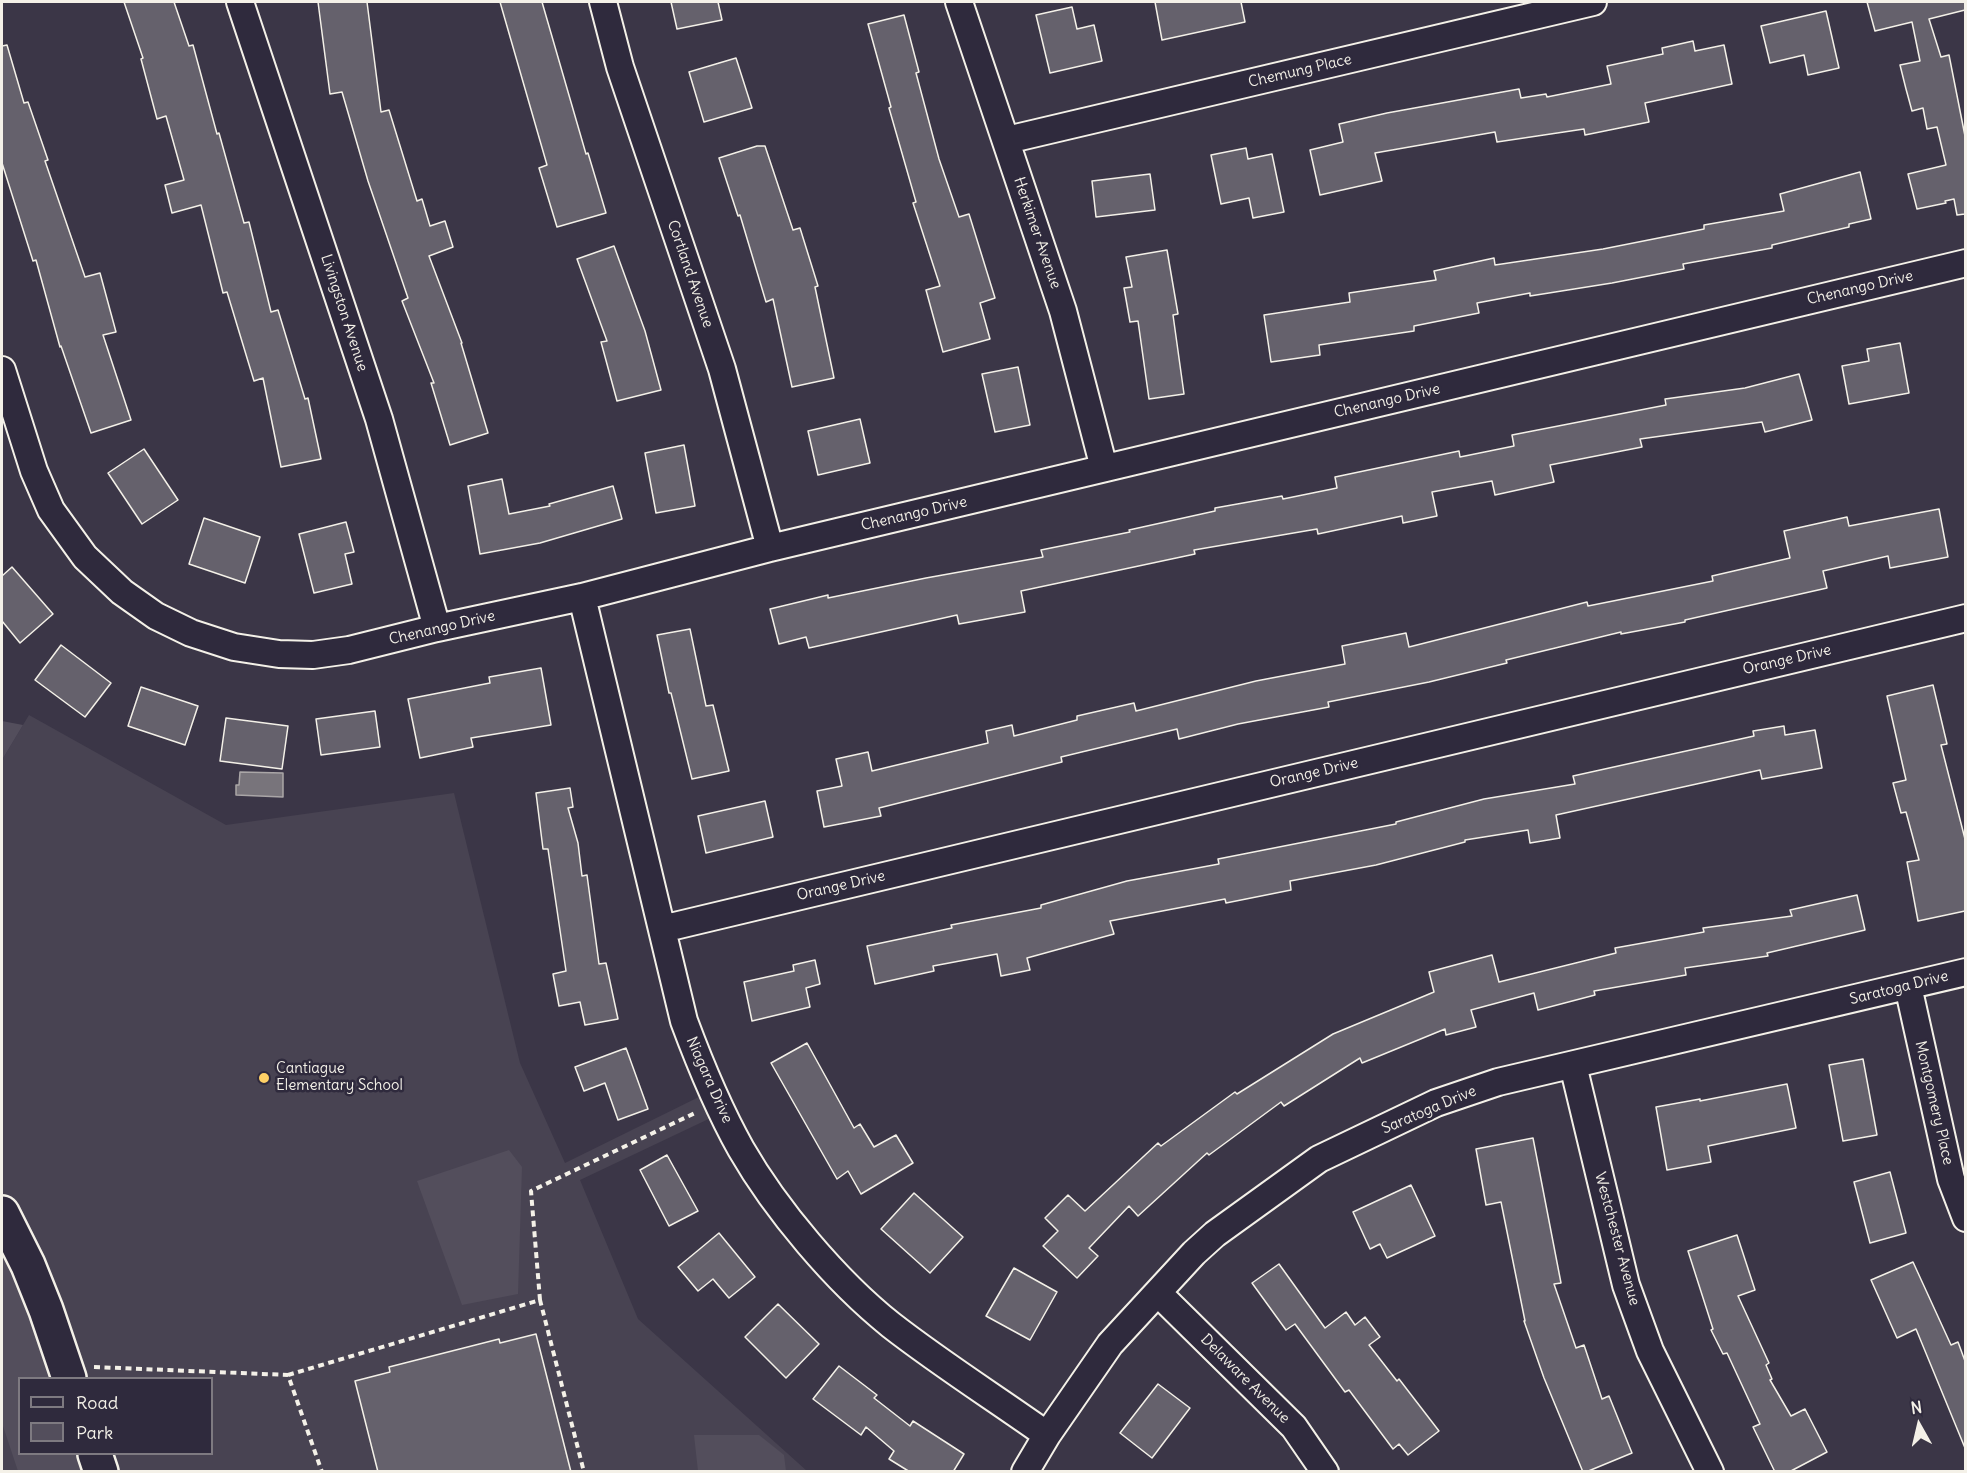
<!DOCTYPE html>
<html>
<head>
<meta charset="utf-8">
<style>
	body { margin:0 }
	#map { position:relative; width:1967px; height:1473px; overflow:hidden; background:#3b3647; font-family:Delius,sans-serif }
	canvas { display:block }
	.frame { position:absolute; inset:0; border:3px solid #f4f1e8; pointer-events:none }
	.legend { position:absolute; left:18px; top:1377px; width:195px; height:78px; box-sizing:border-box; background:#2f2a3d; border:2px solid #7e7a81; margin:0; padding:8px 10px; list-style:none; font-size:18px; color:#f4f1e8 }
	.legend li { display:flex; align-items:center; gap:12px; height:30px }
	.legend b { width:30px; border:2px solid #7e7a81 }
	.north { position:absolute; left:1889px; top:1395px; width:60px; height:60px; -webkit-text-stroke:4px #2f2a3d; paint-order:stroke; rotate:352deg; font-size:16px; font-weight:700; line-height:24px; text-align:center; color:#f4f1e8 }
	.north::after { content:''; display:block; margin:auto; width:21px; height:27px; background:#f4f1e8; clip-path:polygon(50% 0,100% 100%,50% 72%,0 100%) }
</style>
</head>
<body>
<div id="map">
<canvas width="1967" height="1473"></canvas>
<div class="frame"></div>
<ul class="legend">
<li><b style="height:8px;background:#2f2a3d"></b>Road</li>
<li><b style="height:16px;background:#534e5c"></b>Park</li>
</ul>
<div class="north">N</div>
</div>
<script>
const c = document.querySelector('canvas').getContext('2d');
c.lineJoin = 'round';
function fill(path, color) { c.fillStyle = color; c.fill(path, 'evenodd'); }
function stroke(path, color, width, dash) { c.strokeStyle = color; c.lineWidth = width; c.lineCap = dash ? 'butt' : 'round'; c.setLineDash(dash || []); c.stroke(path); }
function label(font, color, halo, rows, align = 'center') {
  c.font = font + ' Delius,sans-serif'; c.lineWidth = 5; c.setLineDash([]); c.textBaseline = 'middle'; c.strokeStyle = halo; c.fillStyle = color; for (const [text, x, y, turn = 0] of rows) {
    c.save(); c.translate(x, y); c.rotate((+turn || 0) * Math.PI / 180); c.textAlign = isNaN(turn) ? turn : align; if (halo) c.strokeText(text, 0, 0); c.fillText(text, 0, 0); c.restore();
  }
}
const built = new Path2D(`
	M29 715 226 825 454 793 520 1063 565 1163 705 1094 717 1115 580 1180 638 1319 807 1471H2V760ZM20 1378H212V1454H20Z`);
const green = new Path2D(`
	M2 721 23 725 2 760Z
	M509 1150 522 1167 518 1294 462 1305 417 1181Z
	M2 1213 68 1378H20V1454H92L98 1471H18L2 1423Z
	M694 1435H759L784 1455 786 1471H698Z`);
const water = new Path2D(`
	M240 772 283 773V797L236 795V785H239Z`);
const building = new Path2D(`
	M124 2H174L189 46 193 45 217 134 219 133 244 223 249 222 271 312 278 310 305 399 308 398 321 459 281 467 263 378 254 381 227 292 223 293 201 205 172 213 165 185 184 180 166 116 157 119 141 59 143 58Z
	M318 2H367L381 112 389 110 417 201 422 199 430 226 445 221 453 247 429 256 462 343H461L488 433 450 445 431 383H434L402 301 408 298 368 181 342 92 330 94Z
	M500 2H542L586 154 588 153 606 213 557 227 539 168 547 165Z
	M671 2H718L722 20 677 29Z
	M1155 2H1241L1245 22 1162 40Z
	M1867 2H1965V10L1929 19 1941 57 1949 55 1965 136V214L1957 215 1954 199 1945 201 1946 203 1917 209 1908 174 1946 165 1937 127 1927 129 1923 108 1912 111 1906 89 1900 65 1920 61 1912 22 1875 31Z
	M1072 7 1077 29 1094 25 1102 61 1050 73 1036 15Z
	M1826 11 1839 68 1808 75 1804 55 1770 63 1761 26Z
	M904 15 919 72 916 73 939 159 959 217 969 214 995 298 980 303 990 339 943 352 926 290 940 286 913 203 916 202 889 108 891 107 868 24Z
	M1693 41 1695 51 1724 45 1732 84 1645 103 1649 122 1585 135 1584 129 1497 142 1495 132 1375 153 1382 181 1320 195 1310 150 1343 142 1339 124 1387 113 1519 89 1521 98 1546 94 1547 97 1611 84 1607 66 1663 54 1662 48Z
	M7 45 24 103 28 102 48 160 45 161 85 277 100 273 116 332 103 335 131 420 91 433 61 346 60 347 36 260 33 261 2 163V46Z
	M736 58 752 108 704 122 689 72Z
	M757 146H765L793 230 800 228 818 286 815 287 834 378 792 387 773 299 766 302 740 215 738 216 719 158Z
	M1246 148 1248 159 1272 154 1284 212 1253 218 1249 198 1221 204 1211 155Z
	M1860 172 1871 219 1849 224V227L1772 245V248L1683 264 1684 269 1612 283 1530 296V293L1477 303 1479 313 1414 326V331L1319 345 1320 355 1271 362 1264 315 1350 302 1349 293 1436 280 1434 271 1494 258 1495 265 1603 249 1704 229V225L1784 211 1780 194Z
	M1150 174 1155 210 1096 217 1092 181Z
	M614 246 645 331 661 390 617 401 601 342 607 341 577 259Z
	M1167 250 1178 314 1173 315 1184 394 1149 399 1138 321 1130 322 1124 288 1132 287 1126 257Z
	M1900 343 1909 393 1849 404 1842 366 1869 361 1867 349Z
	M1018 367 1030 425 995 432 982 374Z
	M1799 374 1812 420 1765 432 1762 422 1640 439 1642 447 1550 465 1554 482 1495 495 1492 481 1432 492 1437 516 1403 523 1402 516 1318 534 1317 529 1194 550 1195 554 1021 591 1025 612 959 624 957 615 809 648 806 637 779 644 770 609 828 595V598L926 578 1043 557 1041 550 1130 532 1129 530 1215 511V508L1282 496 1283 499 1337 488 1335 477 1459 451 1460 457 1514 446 1512 435 1666 405 1665 399 1745 388Z
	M860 419 870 463 818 475 808 431Z
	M684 445 695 506 656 513 645 453Z
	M144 449 178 500 142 524 108 473Z
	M502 479 509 514 550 506 549 504 613 486 622 519 540 543 480 554 468 486Z
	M1939 509 1948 557 1890 568 1888 556 1823 571 1827 588 1685 620V622L1621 634V632L1506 660 1507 663 1429 682 1328 702 1329 707 1238 724 1179 739 1177 729 1061 757 1062 762 879 808 881 816 824 827 817 791 842 786 836 759 868 752 872 771 988 743 986 731 1012 725 1014 736 1077 720V716L1134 703 1136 711 1256 681 1345 664 1342 646 1406 633 1409 647 1587 602 1588 606 1713 581 1712 576 1790 558 1784 531 1847 517 1849 526Z
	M204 518 260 537 245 583 189 564Z
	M346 522 354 552 345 554 352 584 314 593 299 534Z
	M12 567 53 614 20 643 2 621V576Z
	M690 629 706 706 713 705 729 771 692 779 671 693H669L657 635Z
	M61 645 111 683 85 717 35 680Z
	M541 668 551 725 471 738 473 747 420 758 408 699 490 683 489 677Z
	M1933 685 1947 744 1941 745 1965 839V911L1918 921 1907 862 1919 860 1906 812 1901 813 1893 783 1906 780 1887 696Z
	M141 687 198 706 185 745 128 726Z
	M375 711 380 747 321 755 316 719Z
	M226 718 288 726 282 769 220 761Z
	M1784 726 1785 735 1815 730 1822 768 1762 779 1760 770 1556 815 1560 838 1530 843 1528 830 1465 840V842L1376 865 1290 881 1291 890 1226 903 1225 899 1110 921 1114 934 1027 958 1030 970 1001 976 997 954 933 966 934 971 875 984 867 946 952 928 951 925 1041 908V905L1127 881 1219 864 1218 859 1396 824V822L1484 799 1575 784 1573 776 1754 736 1753 731Z
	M570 788 573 807 568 808 578 843 582 876 587 875 599 964 606 963 618 1019 585 1025 580 1002 559 1006 553 974 566 971 548 849H543L536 793Z
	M765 801 773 837 706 853 698 816Z
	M1857 895 1865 930 1767 953 1768 956 1685 968 1686 975 1594 991 1595 995 1538 1010 1534 993 1471 1010 1476 1027 1446 1035 1445 1029 1362 1063 1360 1058 1284 1106 1281 1102 1209 1155 1207 1153 1138 1216 1129 1206 1089 1248 1098 1256 1077 1278 1043 1246 1058 1231 1045 1218 1068 1195 1085 1211 1158 1143 1161 1146 1235 1092 1237 1094 1333 1034 1434 992 1429 972 1492 955 1499 982 1616 953 1615 948 1704 932 1703 928 1792 916 1790 910Z
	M815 960 820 984 806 988 810 1007 752 1021 744 982 794 971 793 965Z
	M807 1043 854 1128 860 1124 874 1147 896 1135 913 1163 861 1194 848 1171 837 1179 771 1063Z
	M626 1048 648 1109 618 1120 605 1083 584 1091 575 1067Z
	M1863 1059 1877 1135 1843 1141 1829 1065Z
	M1787 1084 1796 1128 1708 1146 1711 1162 1667 1170 1656 1107 1700 1099V1101Z
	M1533 1138 1561 1283 1554 1284 1576 1348 1584 1345 1602 1399 1609 1396 1632 1453 1586 1472H1583L1544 1378 1524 1321H1525L1501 1202 1486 1205 1476 1149Z
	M667 1155 698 1211 669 1226 640 1170Z
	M1890 1172 1906 1233 1870 1243 1854 1182Z
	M1411 1185 1435 1236 1387 1258 1380 1244 1370 1249 1353 1212Z
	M914 1193 963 1237 930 1273 881 1229Z
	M719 1233 755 1277 729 1298 713 1279 698 1291 678 1267Z
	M1737 1235 1755 1290 1738 1296 1769 1363 1766 1365 1772 1379 1770 1380 1791 1416 1805 1409 1827 1452 1789 1472H1775L1753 1427 1760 1424 1727 1353 1723 1354 1711 1330 1713 1329 1688 1251Z
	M1913 1262 1951 1345 1958 1342 1965 1361V1448L1916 1329 1897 1338 1871 1280Z
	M1279 1264 1325 1328 1346 1312 1355 1325 1365 1317 1380 1337 1369 1345 1397 1381 1399 1379 1439 1431 1408 1455 1399 1444 1393 1449 1349 1390 1345 1392 1295 1324 1286 1330 1252 1283Z
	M1014 1268 1057 1292 1030 1340 986 1316Z
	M778 1304 819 1344 786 1378 745 1337Z
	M536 1334 571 1472H378L355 1381 390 1372 389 1367 499 1339 500 1343Z
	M839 1366 877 1395 874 1398 910 1426 913 1421 964 1454 953 1472H910L889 1459 894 1451 866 1427 861 1435 813 1399Z
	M1158 1384 1190 1408 1152 1458 1120 1433Z`);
const path = new Path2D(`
	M540 1300 531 1191 695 1113
	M94 1367 288 1375 322 1472
	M288 1375 540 1300 584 1472`);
const street = new Path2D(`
	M240 2 379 419 437 628
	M603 2 620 67 722 369 770 548
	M959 2 1063 311 1104 468
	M1007 140 1593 2
	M2 370 34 471 51 510 85 557 122 592 156 616 191 633 234 647 279 654 313 655 349 650 437 628 582 597 770 548 1966 263
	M582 597 684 1021C700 1064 718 1108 741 1149 776 1210 836 1281 891 1325 941 1364 995 1398 1047 1435
	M662 929 1966 618
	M1908 986 1951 1179 1966 1218
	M1573 1065 1626 1285 1650 1351 1710 1472
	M1158 1293 1294 1427 1325 1472
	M1025 1472 1047 1435 1110 1344 1194 1253 1215 1234 1319 1159 1436 1103 1498 1082 1966 972`);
const secondary = new Path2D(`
	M2 1213 28 1265 46 1310 69 1378
	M95 1454 101 1472`);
const markers = [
	[264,1078,6,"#ffd166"]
];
const streetNames = [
	["Chemung Place",1300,71,-13],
	["Herkimer Avenue",1037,233,71],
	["Cortland Avenue",690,274,71],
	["Chenango Drive",1860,288,-13],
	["Livingston Avenue",344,313,72],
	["Chenango Drive",1387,401,-13],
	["Chenango Drive",914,514,-13],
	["Chenango Drive",442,628,-13],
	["Orange Drive",1787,660,-13],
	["Orange Drive",1314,773,-13],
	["Orange Drive",841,886,-13],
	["Saratoga Drive",1899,988,-14],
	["Niagara Drive",709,1080,66],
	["Montgomery Place",1934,1103,77],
	["Saratoga Drive",1429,1110,-23],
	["Westchester Avenue",1617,1239,75],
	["Delaware Avenue",1245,1379,45]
];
const poiNames = [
	["Cantiague",276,1069],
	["Elementary School",276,1086]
];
fill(built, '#484352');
fill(green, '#534e5c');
fill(water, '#78747b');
stroke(water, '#aaa6a7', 1.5);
fill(building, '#65616c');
stroke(building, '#f4f1e8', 1.5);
stroke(street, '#f4f1e8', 30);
stroke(secondary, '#f4f1e8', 38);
stroke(path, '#f4f1e8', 4, [6, 4.5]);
stroke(street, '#2f2a3d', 26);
stroke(secondary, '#2f2a3d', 33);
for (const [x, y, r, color] of markers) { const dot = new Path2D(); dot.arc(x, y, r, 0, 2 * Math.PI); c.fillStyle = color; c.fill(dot); stroke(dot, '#2f2a3d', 2); }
label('15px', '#f4f1e8', '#2f2a3d', streetNames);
label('15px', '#f4f1e8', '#2f2a3d', poiNames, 'left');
</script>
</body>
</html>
